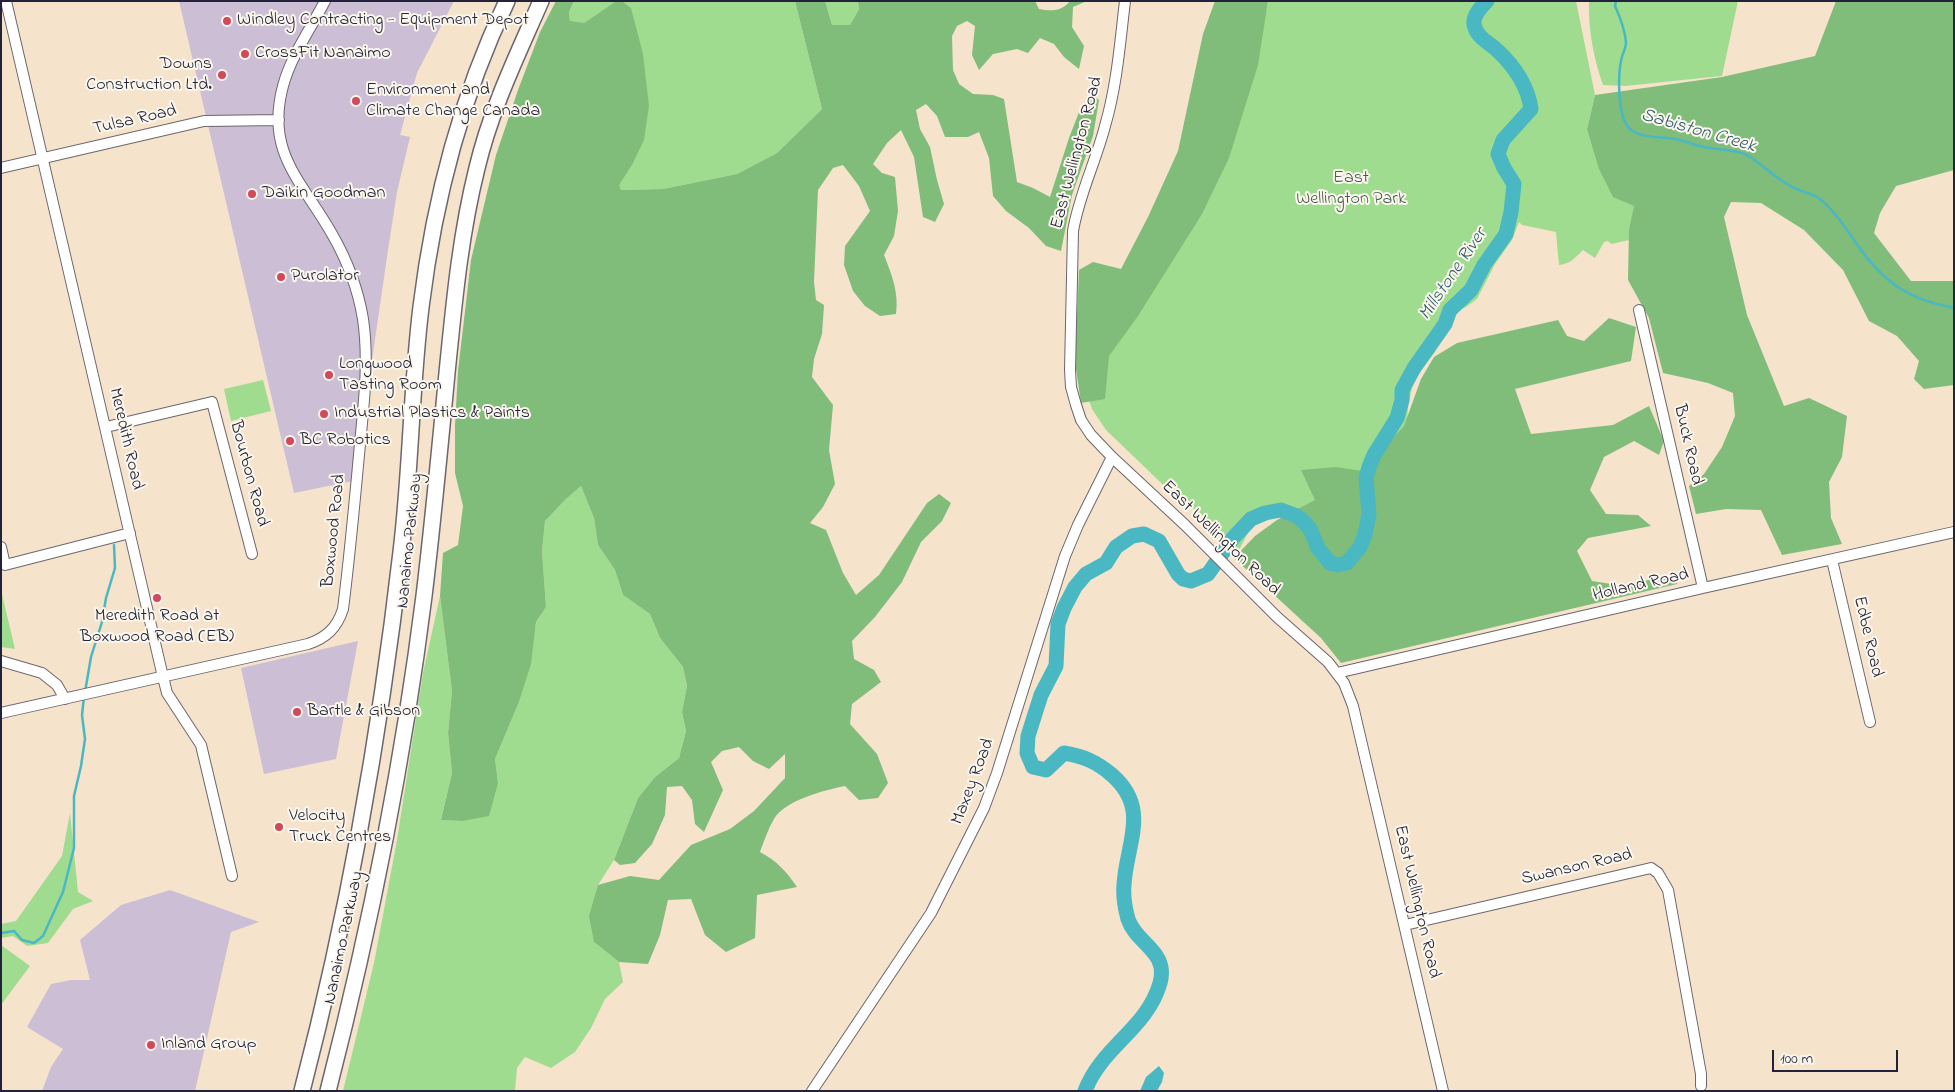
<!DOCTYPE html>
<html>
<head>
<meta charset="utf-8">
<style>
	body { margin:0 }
	#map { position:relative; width:1955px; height:1092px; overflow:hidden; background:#f6e3cc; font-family:"Indie Flower",sans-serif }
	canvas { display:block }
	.frame { position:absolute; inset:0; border:2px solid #22223b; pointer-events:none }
	.scale { position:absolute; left:1772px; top:1050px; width:126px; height:22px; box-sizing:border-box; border:2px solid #22223b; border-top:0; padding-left:6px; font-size:15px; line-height:18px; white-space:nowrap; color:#22223b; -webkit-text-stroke:4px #fbf7ec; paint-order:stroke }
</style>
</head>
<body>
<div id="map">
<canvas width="1955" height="1092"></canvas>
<div class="frame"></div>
<div class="scale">100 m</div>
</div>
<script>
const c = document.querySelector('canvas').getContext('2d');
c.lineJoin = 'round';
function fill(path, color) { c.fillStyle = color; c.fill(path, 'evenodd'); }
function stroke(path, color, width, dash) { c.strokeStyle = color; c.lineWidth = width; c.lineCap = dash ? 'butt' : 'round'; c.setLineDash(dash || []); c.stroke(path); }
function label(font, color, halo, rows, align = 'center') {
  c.font = font + ' "Indie Flower",sans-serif'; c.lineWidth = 4; c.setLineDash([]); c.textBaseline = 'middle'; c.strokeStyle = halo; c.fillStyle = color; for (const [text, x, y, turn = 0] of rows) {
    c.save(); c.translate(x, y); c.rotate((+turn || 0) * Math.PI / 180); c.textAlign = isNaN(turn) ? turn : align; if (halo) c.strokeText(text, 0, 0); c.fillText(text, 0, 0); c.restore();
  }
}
const industrial = new Path2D(`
	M179 1H454L417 73 400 135 410 137 397 192 388 250 363 422 358 480 294 493Z
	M358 641 336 759 264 774 241 668Z
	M170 890 259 922 231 932 195 1091H42L51 1067 63 1049 27 1027 51 984 71 980H90L80 940 121 905Z`);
const green = new Path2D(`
	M574 1H616L584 23 570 22 569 12Z
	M622 1H795L822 109 777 153 737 174 663 189 621 190 618 185 632 165 631 8Z
	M825 1H858L859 9 850 25H832Z
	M1268 1H1576L1595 95 1587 129 1634 206 1629 240 1611 244 1608 241 1604 242 1595 258 1583 250C1575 258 1570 264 1559 265L1556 232 1522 225 1519 222 1512 240 1495 264 1477 299 1466 307 1454 312 1446 321 1435 352 1414 379 1408 407 1407 423 1395 458 1296 511 1277 514 1257 521 1249 531 1239 550 1199 512 1181 502 1106 430 1092 409 1086 392 1120 274 1266 12Z
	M1589 1H1738L1722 76 1625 86 1603 85C1594 60 1588 29 1589 1Z
	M263 380 271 411 231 421 224 389Z
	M581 486 594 518 598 545 615 570 623 595 650 614 660 638 683 667 687 686 682 712 686 731 679 758 655 777 638 798 614 860 598 885 594 942 619 962 623 982 605 999 591 1028 575 1052 551 1068 525 1057 517 1068 515 1091H343L374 963 397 840 423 673 440 596 452 691 448 733 452 773 441 820 462 821 498 783 495 759 519 702 530 664 536 622 546 607 542 551 545 521 565 500Z
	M1 590 15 649 1 647Z
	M70 813 78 892 93 901 73 909 48 943 27 946 13 936 1 938V924L16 921 62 856Z
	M1 945 30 966 1 1005Z`);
const forest = new Path2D(`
	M556 1H574L569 12 570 21 584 23 616 1H622L631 8 643 54 649 106 644 140 632 165 619 185 621 190 663 189 737 174 777 153 822 109 795 1H825L832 25H850L859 9 858 1H1035L1039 9C1052 11 1061 12 1070 1H1087L1073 7 1072 27 1084 46 1079 69 1064 57 1054 44 1040 38 1028 53 1017 49 993 54 979 70 972 55 975 26 967 21 957 26 952 36 953 70 959 84 973 94 993 95 1004 99 1017 182 1033 188 1050 197 1069 138 1081 107 1095 97 1099 100 1093 136 1072 195 1061 251 1046 246 1029 228 1006 211 993 196 989 158 979 132 968 137H945L937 116 926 104 916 110 920 129 930 147 937 180 944 204 935 222 923 217 914 157 901 130 887 143 873 164 882 173 895 177 898 211 894 236 884 255C892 275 899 293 896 314L880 316 865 306 853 291 844 265 845 246 870 211 859 186 843 165 833 168 818 190 814 282 816 300 824 305 822 334 814 359 812 377 833 405 829 450 835 484 823 507 810 523 826 530 843 573 856 595 879 575 927 503 939 494 951 503 942 521 921 542 902 582 875 617 852 641 854 659 874 670 881 682 852 704 850 724 877 754 888 783 878 798 859 800 845 786C825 790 785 800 774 819 768 829 764 841 760 852 777 861 786 871 797 887L757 895 755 938 726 952 705 935 691 899 668 900 660 935 648 964 619 962 594 942 589 916 598 885 630 876 659 880 691 845 730 829 754 811 785 778V754L769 769 753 761 739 747 722 751 711 762 723 790 704 832 695 824 692 800 682 786 667 787 665 815 652 844 635 863 620 865 614 860 638 798 655 777 679 758 686 731 682 712 687 686 683 667 660 638 650 614 623 595 615 570 598 545 594 518 581 486 565 500 545 521 542 551 546 607 536 622 531 664 519 702 495 759 498 783 489 816 462 821 441 820 452 773 448 733 452 691 440 596 443 553 458 545 463 506 455 473V425L458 371 471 260 496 155 518 90 540 32Z
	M1215 1H1268L1258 65 1229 158 1202 214 1138 316 1109 356 1105 399 1081 403 1075 362 1079 270 1093 262 1121 269 1148 217 1178 151 1203 34Z
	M1836 1H1954V170L1896 186 1880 213 1874 233 1911 281H1954V385L1924 389 1914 379 1919 361 1897 336 1869 321 1843 270 1804 230 1761 203 1731 202 1724 217 1747 315 1784 406 1809 398 1847 416 1842 457 1829 482 1831 518 1842 544 1782 555 1761 510 1726 509 1696 514 1689 486 1704 474 1722 447 1735 416 1733 393 1708 383 1663 373 1649 318 1628 280 1629 230 1634 206 1613 197 1599 169 1587 129 1595 95 1722 77 1815 56Z
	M1609 318 1636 327 1631 361 1515 389 1531 434 1613 425 1649 406 1664 441 1659 455 1634 441 1604 457 1590 490 1606 514 1638 515 1651 526 1588 538 1577 551 1592 581 1618 585 1680 575 1677 584 1341 663 1321 638 1234 558 1255 536 1277 520 1315 500 1301 470 1336 467 1362 471 1404 426 1421 379 1434 357 1457 343 1558 320 1567 336 1584 341Z`);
const water = new Path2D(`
	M1159 1066 1164 1073 1162 1082 1157 1091H1140L1146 1077Z`);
const stream = new Path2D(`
	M1616 1 1615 6C1620 17 1625 31 1626 42 1626 49 1622 54 1621 61 1618 76 1618 111 1626 124 1635 140 1660 136 1675 139 1685 141 1694 145 1704 147 1720 150 1738 149 1752 158 1764 167 1776 178 1789 185 1797 191 1808 192 1817 197 1833 208 1845 227 1856 243 1883 282 1907 299 1954 308
	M85 692 91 657 102 622 106 598 115 568 114 545
	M1 933 14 931 22 940 34 943 43 936 63 892 74 848V796L81 766 85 739 82 715 84 697`);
const river = new Path2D(`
	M1085 1091C1102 1046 1147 1029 1160 983 1169 951 1136 944 1128 919 1125 908 1123 896 1124 885 1126 844 1151 809 1112 775 1097 762 1083 756 1064 753L1046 770 1033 767 1027 753 1028 736 1041 695 1056 666 1058 624 1064 608 1075 587 1086 574 1106 563 1116 547 1132 536 1144 534 1159 541 1178 574 1183 579 1191 581 1208 574 1233 538 1251 519 1265 513 1281 510 1297 516 1304 522 1310 529 1318 548 1330 563 1338 565 1347 563 1360 547 1365 535 1369 514 1366 478 1369 467 1374 455 1397 418 1402 400V390L1414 368 1445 324 1450 310 1471 290 1484 265 1506 234 1511 212 1514 184 1504 168 1498 154 1503 140 1531 109C1528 86 1513 65 1497 50 1488 42 1476 37 1474 24 1473 15 1481 7 1487 1`);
const minor = new Path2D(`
	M6 1 163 677 167 693 201 745 232 876
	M1125 1C1120 43 1117 85 1105 126 1096 161 1079 195 1073 231L1070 370 1071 387 1076 405 1081 420 1091 435 1112 457 1185 525 1277 617 1328 662 1344 683 1353 706 1443 1091
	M1 168 204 121 279 120
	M1639 310 1703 588
	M106 427 212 402 252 554
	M1 547 5 565 130 533
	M1832 560 1870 722
	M1 661 42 673 57 685 65 699
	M1337 673 1703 588 1954 532
	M1 713 308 644C326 638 337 628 343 609 350 554 355 499 360 444 364 402 369 360 363 319 358 289 347 260 332 234 302 181 265 153 283 86 291 56 311 28 325 1
	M1405 925 1651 868 1658 873 1668 890 1701 1074V1086
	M812 1091 931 913 984 808 997 773 1065 556 1078 525 1112 457`);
const highway = new Path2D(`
	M302 1091C348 914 380 734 401 552 411 470 411 388 421 307 434 201 461 97 507 1
	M328 1091C370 928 403 763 424 596 433 522 440 447 447 373 454 304 460 236 477 168 491 109 517 56 541 1`);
const markers = [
	[227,21,5,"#d1495b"],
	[245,54,5,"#d1495b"],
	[222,75,5,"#d1495b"],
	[356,101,5,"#d1495b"],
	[252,194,5,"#d1495b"],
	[281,277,5,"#d1495b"],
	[329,375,5,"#d1495b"],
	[324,414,5,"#d1495b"],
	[290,441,5,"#d1495b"],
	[157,598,5,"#d1495b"],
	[297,712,5,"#d1495b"],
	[279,827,5,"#d1495b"],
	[151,1045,5,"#d1495b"]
];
const poiNames = [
	["Windley Contracting - Equipment Depot",237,21],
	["CrossFit Nanaimo",255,54],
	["Downs",212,65,"right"],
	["Construction Ltd.",212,86,"right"],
	["Environment and",366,91],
	["Climate Change Canada",366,112],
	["Daikin Goodman",262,194],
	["Purolator",291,277],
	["Longwood",339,365],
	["Tasting Room",339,386],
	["Industrial Plastics & Paints",334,414],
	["BC Robotics",300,441],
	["Meredith Road at",157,617,"center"],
	["Boxwood Road (EB)",157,638,"center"],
	["Bartle & Gibson",307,712],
	["Velocity",289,817],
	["Truck Centres",289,838],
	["Inland Group",161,1045]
];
const streetNames = [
	["Tulsa Road",135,121,-13],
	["East Wellington Road",1078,153,-75],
	["Meredith Road",125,439,77],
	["Buck Road",1687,445,77],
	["Bourbon Road",248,474,75],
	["Boxwood Road",335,531,-84],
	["East Wellington Road",1220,539,44],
	["Nanaimo Parkway",411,541,-84],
	["Holland Road",1641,586,-13],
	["Edbe Road",1867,637,77],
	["Maxey Road",974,782,-69],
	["Swanson Road",1577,868,-13],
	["East Wellington Road",1416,902,77],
	["Nanaimo Parkway",345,938,-78]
];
const parkNames = [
	["East",1351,179],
	["Wellington Park",1351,200]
];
const waterNames = [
	["Sabiston Creek",1698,132,16],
	["Millstone River",1454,275,-56]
];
fill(industrial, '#ccbed4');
fill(green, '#a0dc90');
fill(forest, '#80bc7a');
fill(water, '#49b8c2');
stroke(stream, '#49b8c2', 2.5);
stroke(river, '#49b8c2', 15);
stroke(minor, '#6c666e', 12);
stroke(highway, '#6c666e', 18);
stroke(minor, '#fff', 10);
stroke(highway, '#fff', 15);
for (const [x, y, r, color] of markers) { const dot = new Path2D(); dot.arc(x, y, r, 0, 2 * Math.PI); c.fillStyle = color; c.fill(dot); stroke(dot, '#fbf7ec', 2); }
label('18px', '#22223b', '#fbf7ec', poiNames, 'left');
label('18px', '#22223b', '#fbf7ec', streetNames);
label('18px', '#485a54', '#fbf7ec', parkNames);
label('italic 19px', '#325e71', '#fbf7ec', waterNames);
</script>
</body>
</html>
